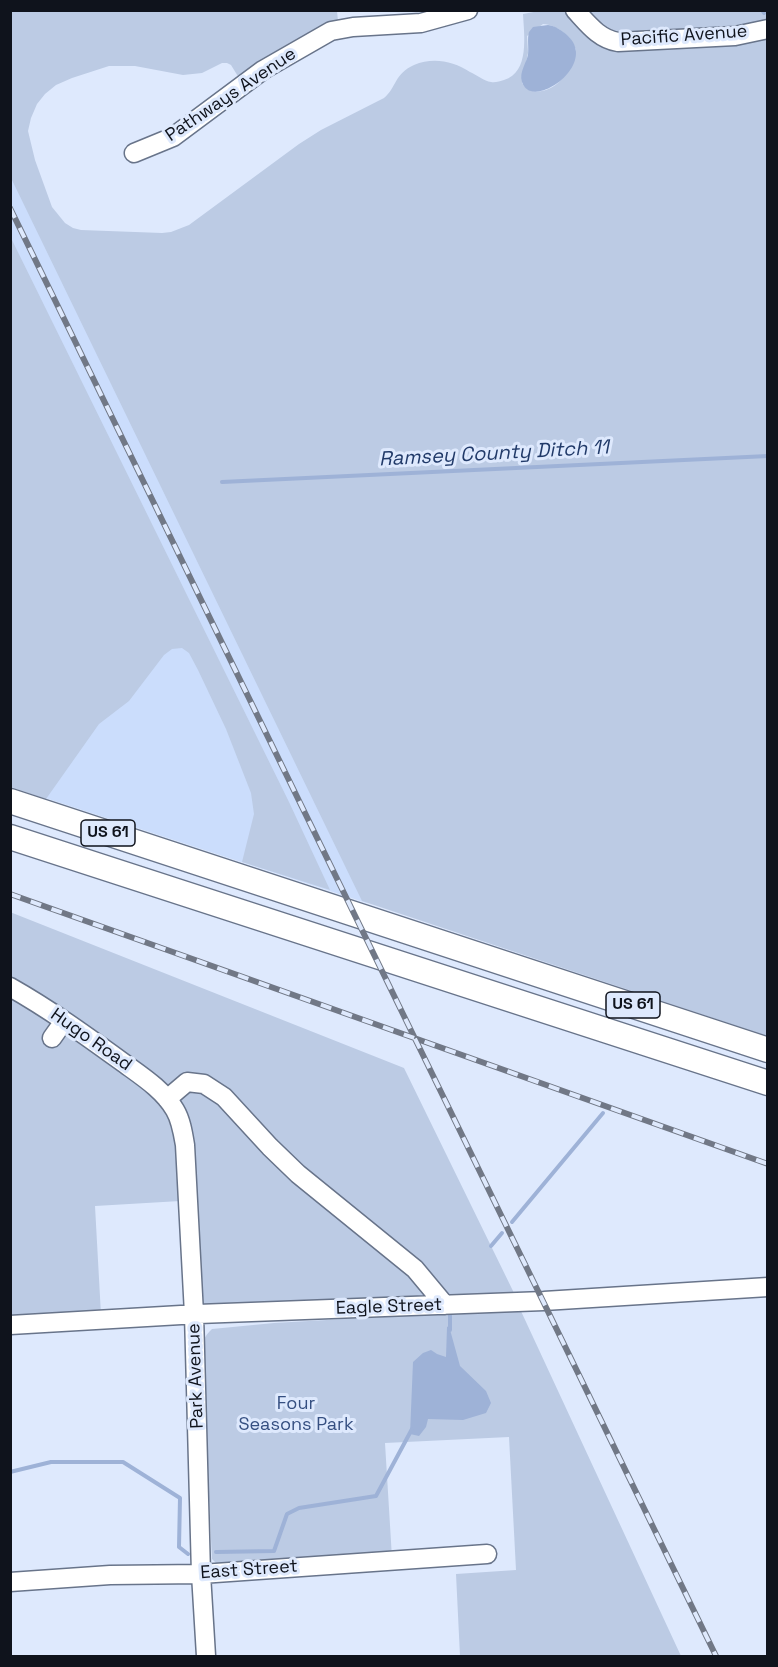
<!DOCTYPE html>
<html>
<head>
<meta charset="utf-8">
<style>
	body { margin:0 }
	#map { position:relative; width:778px; height:1667px; overflow:hidden; background:#dee9fd; font-family:"Space Grotesk",sans-serif }
	canvas { display:block }
	.frame { position:absolute; inset:0; border:12px solid #0f131c; pointer-events:none }
</style>
</head>
<body>
<div id="map">
<canvas width="778" height="1667"></canvas>
<div class="frame"></div>
</div>
<script>
const c = document.querySelector('canvas').getContext('2d');
c.lineJoin = 'round';
function fill(path, color) { c.fillStyle = color; c.fill(path, 'evenodd'); }
function stroke(path, color, width, dash) { c.strokeStyle = color; c.lineWidth = width; c.lineCap = dash ? 'butt' : 'round'; c.setLineDash(dash || []); c.stroke(path); }
function label(font, color, halo, rows, align = 'center') {
  c.font = font + ' "Space Grotesk",sans-serif'; c.lineWidth = 6; c.setLineDash([]); c.textBaseline = 'middle'; c.strokeStyle = halo; c.fillStyle = color; for (const [text, x, y, turn = 0] of rows) {
    c.save(); c.translate(x, y); c.rotate((+turn || 0) * Math.PI / 180); c.textAlign = isNaN(turn) ? turn : align; if (halo) c.strokeText(text, 0, 0); c.fillText(text, 0, 0); c.restore();
  }
}
const built = new Path2D(`
	M10 172 367 903 21 790 11 245Z`);
const green = new Path2D(`
	M10 11H337L338 21 239 78 231 65 227 63H222L202 73 183 75 135 66H109L72 78 56 85 45 94 37 104 31 118 28 131 35 160 52 207 65 223 73 228 81 230 162 233 171 232 189 225 299 144 321 130 384 98C397 87 394 74 414 65 433 57 453 61 470 72 477 75 484 81 491 82 495 83 500 81 504 80 530 72 524 35 523 14L539 11H569L590 33 767 34V1036L362 901 11 178ZM543 24C557 25 572 36 576 50 571 59 567 74 560 81 550 92 530 97 522 83L528 53 527 36Z
	M582 11H767V24L619 38Z
	M10 236 289 802 330 890 242 862 254 814 251 793 226 729 198 670 189 653 182 648 172 649 164 655 129 701 99 724 46 799 11 787Z
	M10 912 404 1068 514 1293 214 1311 206 1308 201 1301 188 1120 11 979Z
	M11 996 132 1075 157 1100 168 1118 176 1143 180 1201 95 1206 101 1315 11 1319Z
	M520 1309 681 1656H460L456 1574 516 1570 509 1437 385 1443 392 1558 223 1566 216 1563 212 1559 202 1353C202 1343 204 1336 212 1329L274 1323Z`);
const water = new Path2D(`
	M548 25C555 26 562 30 568 36 599 65 531 112 522 82 519 72 526 64 528 55 529 47 527 39 529 32L533 27Z
	M449 1326 460 1366 486 1391 491 1403 486 1413 463 1420 428 1419 426 1427 419 1436 410 1434 413 1362 423 1353 431 1350 437 1354 446 1357 447 1327Z`);
const stream = new Path2D(`
	M762 10 764 13
	M222 482 768 456
	M512 1222 603 1113
	M491 1246 502 1233
	M450 1330V1313
	M10 1472 51 1462H123L180 1498 179 1547 188 1554
	M216 1552 274 1551 287 1514 299 1508 376 1496 412 1429`);
const minor = new Path2D(`
	M575 10C588 24 599 39 618 42L735 36 768 29
	M134 153 173 137 263 70 331 31 353 27 421 23 468 10
	M10 987C49 1009 85 1035 121 1061 140 1075 163 1089 175 1110 181 1120 183 1133 185 1145L194 1314 201 1574 206 1656
	M52 1038 64 1021
	M167 1099 187 1082 204 1084 224 1097 270 1147 298 1174 415 1269 445 1305
	M10 1325 198 1314 544 1301 768 1287
	M10 1582 110 1575 201 1574 487 1554`);
const major = new Path2D(`
	M10 801 768 1050
	M10 837 768 1083`);
const rail = new Path2D(`
	M10 208 716 1656
	M10 894 768 1164`);
const shields = [
	[108,833,54],
	[633,1005,54]
];
const shieldNames = [
	["US 61",108,833],
	["US 61",633,1005]
];
const streetNames = [
	["Pacific Avenue",684,36,-4],
	["Pathways Avenue",231,95,-34],
	["Hugo Road",91,1040,35],
	["Eagle Street",389,1307,-2],
	["Park Avenue",196,1376,-92],
	["East Street",249,1570,-4]
];
const parkNames = [
	["Four",296,1404],
	["Seasons Park",296,1425]
];
const waterNames = [
	["Ramsey County Ditch 11",494,454,-3]
];
fill(built, '#cbddfc');
fill(green, '#bccbe4');
fill(water, '#9eb2d7');
stroke(stream, '#9eb2d7', 4);
stroke(minor, '#68748a', 21);
stroke(major, '#68748a', 27);
stroke(minor, '#fff', 18);
stroke(major, '#fff', 24);
stroke(rail, '#717886', 6);
stroke(rail, '#dee9fd', 4, [11]);
for (const [x, y, w] of shields) { const box = new Path2D(); box.roundRect(x - w / 2, y - 13, w, 26, 4.5); c.fillStyle = '#dee9fd'; c.fill(box); stroke(box, '#0f131c', 1.5); }
label('bold 16px', '#0f131c', null, shieldNames);
label('18px', '#0f131c', '#dee9fd', streetNames);
label('18px', '#354f81', '#dee9fd', parkNames);
label('italic 20px', '#213a69', '#dee9fd', waterNames);
</script>
</body>
</html>
